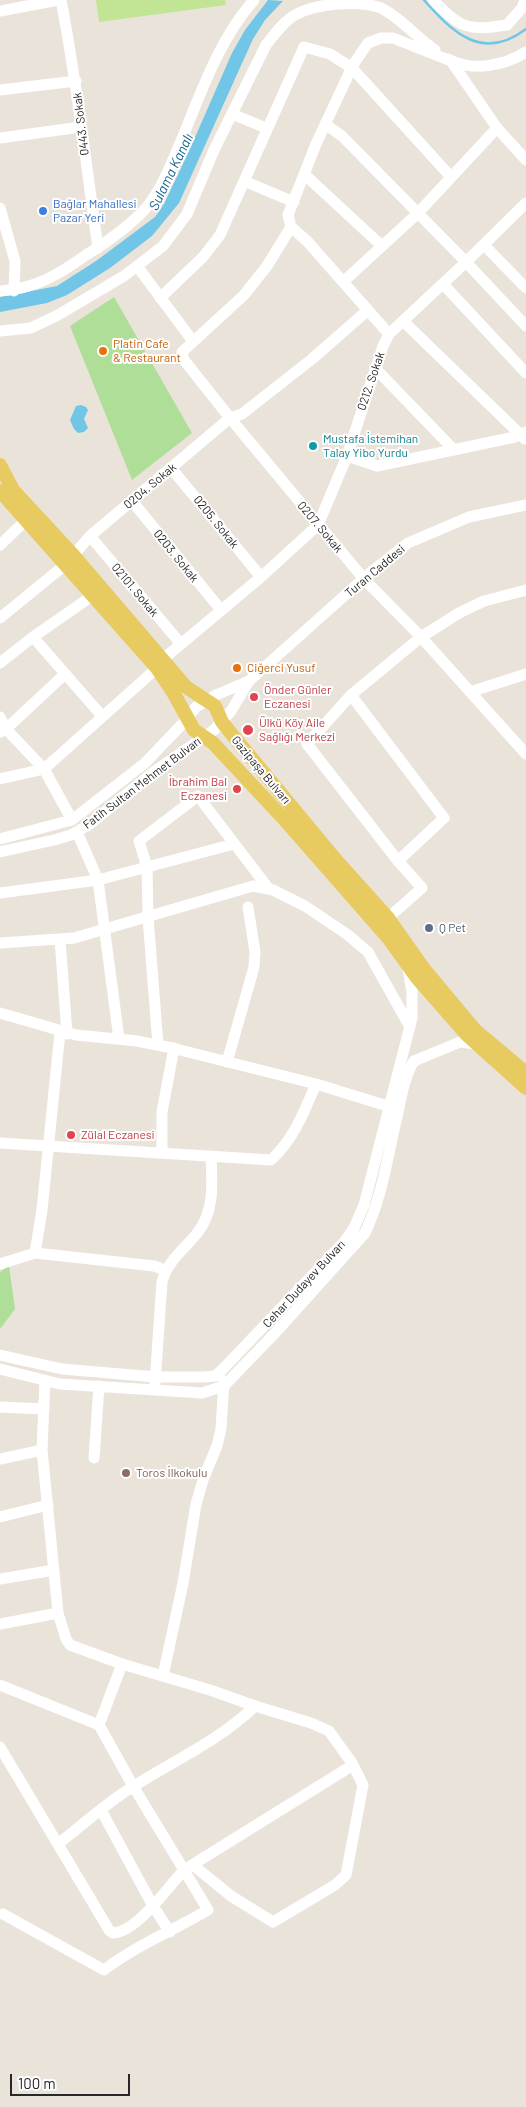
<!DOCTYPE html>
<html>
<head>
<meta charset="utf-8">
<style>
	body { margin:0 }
	#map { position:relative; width:526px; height:2107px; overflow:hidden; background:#eae3da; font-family:Barlow,sans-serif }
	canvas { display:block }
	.scale { position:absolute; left:10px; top:2074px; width:120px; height:22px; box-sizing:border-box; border:2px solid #282828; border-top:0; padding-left:6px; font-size:15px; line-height:18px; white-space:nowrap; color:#282828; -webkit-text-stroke:4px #fff; paint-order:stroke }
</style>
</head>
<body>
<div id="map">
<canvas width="526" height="2107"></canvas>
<div class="scale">100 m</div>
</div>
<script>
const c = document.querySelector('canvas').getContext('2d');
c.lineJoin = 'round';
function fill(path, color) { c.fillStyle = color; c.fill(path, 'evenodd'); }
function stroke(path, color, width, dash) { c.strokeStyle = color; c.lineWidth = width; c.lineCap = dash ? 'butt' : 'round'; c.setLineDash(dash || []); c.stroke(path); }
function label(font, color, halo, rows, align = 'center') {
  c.font = font + ' Barlow,sans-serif'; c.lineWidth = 4; c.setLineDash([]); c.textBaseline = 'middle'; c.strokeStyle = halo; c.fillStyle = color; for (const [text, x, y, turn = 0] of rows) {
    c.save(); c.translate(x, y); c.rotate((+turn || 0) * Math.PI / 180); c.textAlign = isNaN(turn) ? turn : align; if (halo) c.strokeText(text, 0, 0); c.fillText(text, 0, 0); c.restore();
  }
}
const green = new Path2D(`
	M114 297 192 433 132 480 70 326Z
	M9 1266 15 1309 0 1329V1272Z`);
const pitch = new Path2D(`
	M96 0H225L226 5 99 22Z`);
const water = new Path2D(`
	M268 0 283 1 265 20 253 39 179 203 152 236 110 268 67 295 47 303 0 312V297L57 286 96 261 155 217 164 204 189 151 232 53 245 30Z
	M81 405 86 407 88 410 84 419 88 428 84 432 78 433 74 429 70 420 76 406Z`);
const stream = new Path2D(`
	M424 0C453 33 483 62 526 29`);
const minor = new Path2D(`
	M61 0C77 82 86 165 98 248
	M433 0C461 29 468 31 507 25L522 8 525 0
	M0 11 58 0
	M448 59C472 72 504 66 526 52
	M0 90 76 81
	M232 114 266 128
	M325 124 342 136 466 262 526 326
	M0 138 81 127
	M526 160 497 128 451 61 393 38H381L368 43 353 65 316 144 288 215 291 227 267 266 244 295 182 352 184 360 230 418 364 579 421 637 526 754
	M304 174 382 246
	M244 181 294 202
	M0 208 15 261 14 291
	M291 227 307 241 389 334
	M484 245 526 288
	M137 266 192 340
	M343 282 417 214 497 128
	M443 284 526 373
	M0 291C35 289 58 275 86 255 107 242 129 227 146 208 162 189 171 164 181 141 201 93 219 39 254 0
	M160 298 203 257 220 235 304 47 330 54 352 68 451 177
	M403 321 525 439
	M0 331 31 328 58 315 124 276 163 246 187 214 214 150 266 45C274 35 283 22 295 15 316 3 359 0 381 8 401 18 416 37 435 50
	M375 368 453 449
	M347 456 377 466 515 437 526 432
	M171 468 261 577
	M132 501 221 610
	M90 536 181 644
	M0 545 25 521
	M0 618 65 565 90 536 230 418 242 414 312 359 368 310
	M33 637 102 716
	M162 660 261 577 318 525 347 456 383 346 389 334 466 262 526 203
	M0 663 33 637 92 596
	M470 692 526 674
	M351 695 444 818 398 861
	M0 717 6 729 44 769 72 820
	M0 732 6 729 65 674
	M0 779 44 769 157 668
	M77 832 98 880 119 1039
	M0 839 72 820 145 763 187 719 196 707 216 695 249 681
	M0 852 54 840 71 835 90 824 152 773 214 730 231 711 249 681 371 572 408 543 469 517 526 505
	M0 893 98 880 234 844
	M388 918 422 888 398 861 307 744 351 695 421 637 459 613 484 601 526 590
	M60 939 67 1034
	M0 943 74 938 253 886 273 890 305 906 348 935 368 952 410 1027
	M0 1013 76 1035 137 1041 172 1048 316 1084 394 1108
	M158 1045 148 917 147 867 139 841 198 796 269 889
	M227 1062 254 967 255 952 248 907
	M0 1143 271 1160C294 1139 304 1112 316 1084
	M162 1153V1112L174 1048
	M35 1253 42 1210 60 1032
	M0 1264 35 1253 154 1266 165 1270
	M0 1355 62 1369 156 1377H204L215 1376 222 1370 345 1241 354 1228 364 1205 412 1018V992L408 968
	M0 1369 60 1384 202 1393 224 1386 276 1332 365 1233C383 1196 388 1152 398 1113 401 1096 405 1075 414 1061L460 1042 477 1044
	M45 1381 42 1450 58 1613 66 1639 70 1645 122 1664 210 1690 255 1706 311 1723 329 1731 352 1763 363 1785 346 1875 335 1885 273 1922 231 1896 193 1865
	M155 1383 162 1282C167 1261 185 1249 198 1232 215 1210 212 1182 211 1156
	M0 1407 44 1409
	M94 1458 99 1386
	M0 1459 42 1450
	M0 1517 48 1505
	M0 1579 54 1570
	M0 1624 58 1613
	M163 1676 183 1583 196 1504 204 1477 217 1446 221 1429 224 1381
	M0 1685 99 1725
	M0 1747 109 1930 113 1933C137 1932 168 1887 184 1870L133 1786 99 1725 122 1664
	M101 1810 153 1906 170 1932
	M58 1844C83 1825 107 1802 134 1786 175 1760 220 1740 255 1706
	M3 1914 104 1970C135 1946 174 1930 208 1910L184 1870 353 1765`);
const major = new Path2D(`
	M0 465 13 490 74 556 186 687 215 706 222 722 230 732 335 859 388 918 424 969 475 1030 526 1073
	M0 491 157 668 173 692 194 730 213 743 283 818 389 939 417 978 466 1034 526 1088`);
const markers = [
	[43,211,5,"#3f7fe0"],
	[103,351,5,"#e8710a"],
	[313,446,5,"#0f9aa8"],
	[237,668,5,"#e8710a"],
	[254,697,5,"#e0444e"],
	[248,730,6,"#e0444e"],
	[237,789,5,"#e0444e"],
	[429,928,5,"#5c6f8a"],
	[71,1135,5,"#e0444e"],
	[126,1473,5,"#8d6e63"]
];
const streetNames = [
	["0443. Sokak",81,124,-97],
	["0212. Sokak",371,381,-71],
	["0204. Sokak",150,486,-40],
	["0205. Sokak",216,522,51],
	["0207. Sokak",320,527,50],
	["0203. Sokak",176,556,51],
	["Turan Caddesi",375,571,-40],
	["02101. Sokak",135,590,50],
	["Gazipaşa Bulvarı",261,770,50],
	["Fatih Sultan Mehmet Bulvarı",142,783,-37],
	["Cehar Dudayev Bulvarı",304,1284,-47]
];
const shopNames = [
	["Bağlar Mahallesi",53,204],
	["Pazar Yeri",53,218]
];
const foodNames = [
	["Platin Cafe",113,344],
	["& Restaurant",113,358],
	["Ciğerci Yusuf",247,668]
];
const cultureNames = [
	["Mustafa İstemihan",323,439],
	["Talay Yibo Yurdu",323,453]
];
const healthNames = [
	["Önder Günler",264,690],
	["Eczanesi",264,704],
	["Ülkü Köy Aile",259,723],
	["Sağlığı Merkezi",259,737],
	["İbrahim Bal",227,782,"right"],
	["Eczanesi",227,796,"right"],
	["Zülal Eczanesi",81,1135]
];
const serviceNames = [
	["Q Pet",439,928]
];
const educationNames = [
	["Toros İlkokulu",136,1473]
];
const waterNames = [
	["Sulama Kanalı",171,172,-64]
];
fill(green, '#afde98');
fill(pitch, '#c1e594');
fill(water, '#71c6e7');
stroke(stream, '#71c6e7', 2.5);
stroke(minor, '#fff', 11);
stroke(major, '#e8cb60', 14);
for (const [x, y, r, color] of markers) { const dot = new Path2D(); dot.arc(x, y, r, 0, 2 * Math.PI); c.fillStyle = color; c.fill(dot); stroke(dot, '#fff', 2); }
label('12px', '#282828', '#fff', streetNames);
label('12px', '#366cbe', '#fff', shopNames, 'left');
label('12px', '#c56008', '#fff', foodNames, 'left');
label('12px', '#0d838f', '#fff', cultureNames, 'left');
label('12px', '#be3a42', '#fff', healthNames, 'left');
label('12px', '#4e5e75', '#fff', serviceNames, 'left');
label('12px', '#785e54', '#fff', educationNames, 'left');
label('italic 14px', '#14638f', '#fff', waterNames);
</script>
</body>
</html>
